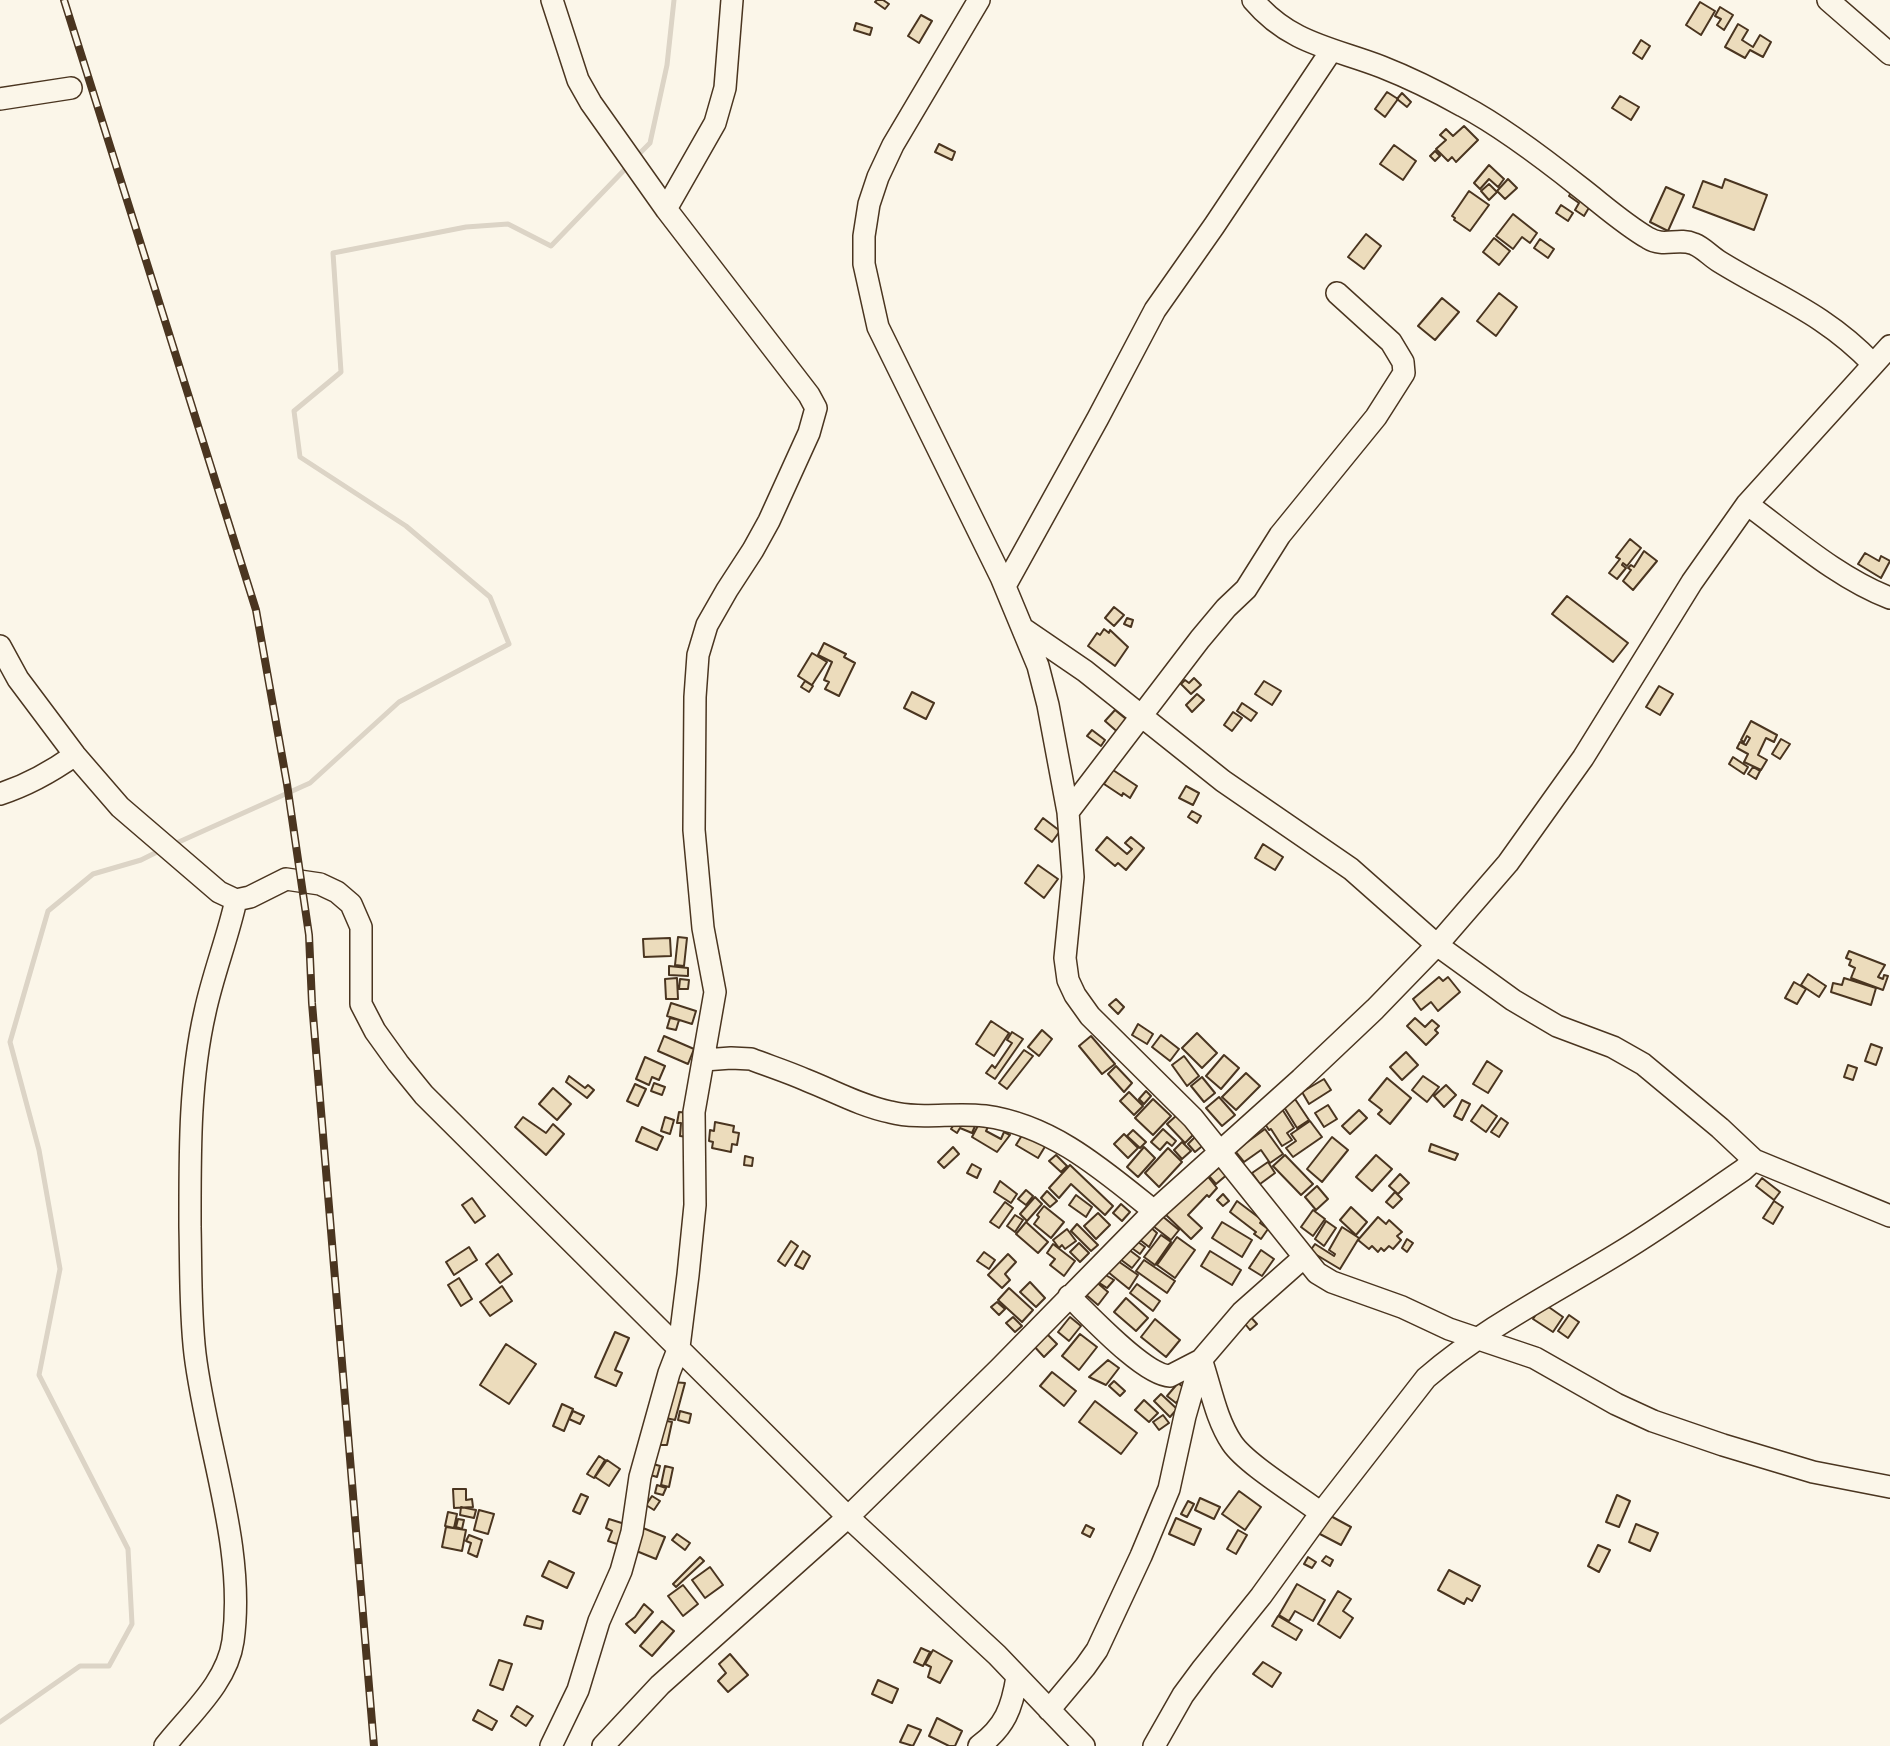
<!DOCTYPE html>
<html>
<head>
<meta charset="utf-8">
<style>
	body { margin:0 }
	canvas { display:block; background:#fbf6e9 }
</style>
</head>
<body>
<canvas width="1890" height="1746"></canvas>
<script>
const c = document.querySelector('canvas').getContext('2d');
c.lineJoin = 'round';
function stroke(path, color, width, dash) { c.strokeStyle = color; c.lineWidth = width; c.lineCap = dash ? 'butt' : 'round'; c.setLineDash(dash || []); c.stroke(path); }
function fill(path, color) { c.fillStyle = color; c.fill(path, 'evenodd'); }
const stream = new Path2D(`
	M636 157 650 143 667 65 674 0
	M172 845 310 783 399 702 509 644 490 597 406 526 300 457 294 411 341 372 333 253 466 227 508 224 551 246 630 164
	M0 1722 80 1666H109L132 1624 128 1549 39 1375 60 1269 39 1150 10 1042 48 911 93 874 141 860 163 849`);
const building = new Path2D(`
	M877 0H883L889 4 885 9 875 2Z
	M1700 2 1715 11 1701 35 1686 25Z
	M1720 7 1733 15 1724 30 1717 25 1721 19 1715 16Z
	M921 15 932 21 919 43 908 36Z
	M856 23 872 28 870 35 854 30Z
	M1738 24 1748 30 1742 40 1753 47 1760 35 1771 42 1763 57 1750 50 1745 58 1725 47Z
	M1641 40 1650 46 1642 59 1633 53Z
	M1387 92 1398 99 1385 117 1375 109Z
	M1402 93 1411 102 1407 107 1397 99Z
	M1620 96 1639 107 1631 120 1612 108Z
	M1464 126 1478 140 1456 162 1452 157 1448 161 1436 149 1446 140 1440 135 1446 129 1453 136Z
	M939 144 955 152 952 160 935 152Z
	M1394 145 1416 161 1403 180 1380 164Z
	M1435 151 1440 156 1435 161 1430 156Z
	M1489 165 1504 179 1498 187 1489 179 1480 189 1474 183Z
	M1508 179 1517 188 1505 199 1497 191Z
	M1725 179 1767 195 1754 230 1693 207 1703 181 1722 188Z
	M1489 184 1497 192 1489 200 1481 191Z
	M1666 187 1684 195 1668 231 1650 222Z
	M1574 188 1593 201 1584 216 1575 210 1579 203 1569 196Z
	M1469 191 1489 205 1470 231 1454 220 1455 218 1452 216Z
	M1561 205 1573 213 1568 221 1556 213Z
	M1513 214 1537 233 1530 243 1522 237 1513 249 1496 236Z
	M1366 234 1381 246 1364 269 1348 257Z
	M1494 238 1510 251 1499 265 1483 252Z
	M1540 239 1554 249 1548 258 1534 248Z
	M1499 293 1517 307 1496 336 1477 321Z
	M1442 298 1459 312 1435 340 1418 326Z
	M1630 539 1641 548 1627 566 1623 563 1622 565 1626 568 1617 579 1609 573 1620 559 1616 557Z
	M1644 551 1657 561 1633 590 1623 581 1631 570 1628 568 1631 565 1634 567Z
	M1865 553 1879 561 1881 556 1890 561 1881 578 1858 564Z
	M1567 596 1628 643 1613 662 1552 614Z
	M1114 607 1124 615 1114 626 1105 618Z
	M1127 618 1133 620 1131 627 1124 624Z
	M1104 629 1109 633 1110 630 1128 647 1115 666 1088 646 1097 633 1100 635Z
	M824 643 846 654 844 657 855 663 839 696 825 689 829 682 824 680 832 662 818 655Z
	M812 653 827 662 812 685 798 676Z
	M1194 678 1201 685 1191 694 1181 684 1185 680 1189 683Z
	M805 681 813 686 809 692 801 687Z
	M1264 681 1281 691 1272 705 1255 694Z
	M1659 686 1673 694 1660 715 1646 707Z
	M912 692 934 703 926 719 904 708Z
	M1197 694 1204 700 1192 712 1186 705Z
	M1242 703 1257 713 1251 721 1237 711Z
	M1115 710 1131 723 1121 735 1105 721Z
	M1233 712 1242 718 1232 731 1224 725Z
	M1751 721 1777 735 1774 742 1766 738 1758 755 1767 760 1761 770 1744 762 1748 754 1737 748 1740 742 1746 745 1750 738 1747 736 1744 742 1741 740Z
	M1092 730 1105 740 1101 746 1087 736Z
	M1781 739 1790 744 1780 759 1772 754Z
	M1733 757 1748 767 1744 774 1729 764Z
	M1753 767 1760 771 1756 779 1748 774Z
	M1113 770 1137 786 1130 798 1123 793 1122 796 1104 784Z
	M1186 786 1199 793 1193 805 1179 798Z
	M1192 811 1201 816 1197 823 1188 817Z
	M1043 818 1060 831 1052 842 1035 829Z
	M1107 837 1127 854 1132 849 1125 843 1131 837 1144 848 1126 870 1118 863 1115 866 1096 850Z
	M1263 844 1283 857 1275 870 1255 858Z
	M1038 865 1058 879 1044 898 1025 883Z
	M678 937 687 938 684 966 675 965Z
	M670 938 671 956 644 957 643 939Z
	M1849 951 1885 965 1878 977 1883 979 1884 975 1888 976 1883 990 1851 978 1855 968 1849 965 1851 960 1846 958Z
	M669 966 688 968V976L669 975Z
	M1808 974 1826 986 1819 997 1801 985Z
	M1439 977 1443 981 1448 977 1460 992 1438 1011 1431 1002 1421 1010 1413 999Z
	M677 978 678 999H666L665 979Z
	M1844 978 1876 988 1871 1005 1831 992 1833 983 1842 985Z
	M680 979 689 980 688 989H679Z
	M1794 982 1806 989 1797 1004 1785 998Z
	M1116 999 1124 1007 1118 1014 1109 1005Z
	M671 1003 696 1011 692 1024 667 1016Z
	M670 1018 679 1020 676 1030 667 1028Z
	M1415 1018 1425 1027 1432 1020 1439 1026 1435 1030 1438 1033 1426 1045 1407 1026Z
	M991 1021 1009 1033 994 1056 976 1044Z
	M1138 1024 1153 1034 1147 1044 1132 1035Z
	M1042 1030 1052 1039 1039 1056 1028 1047Z
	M1012 1032 1023 1039 995 1079 986 1073 992 1065 995 1068 1012 1043 1007 1040Z
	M1197 1033 1217 1053 1202 1068 1182 1048Z
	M1161 1035 1179 1049 1170 1061 1152 1047Z
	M664 1036 694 1049 688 1064 658 1051Z
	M1091 1036 1115 1064 1102 1074 1079 1046Z
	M1871 1044 1882 1048 1876 1065 1865 1061Z
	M1024 1050 1033 1056 1007 1089 999 1083Z
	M1406 1052 1418 1065 1402 1080 1390 1067Z
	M1224 1055 1239 1068 1221 1089 1206 1076Z
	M1184 1056 1199 1076 1187 1086 1172 1065Z
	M645 1057 665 1066 659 1080 652 1077 649 1085 636 1079Z
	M1487 1061 1502 1071 1488 1093 1473 1084Z
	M1848 1065 1857 1068 1853 1080 1844 1077Z
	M1116 1066 1132 1083 1124 1092 1108 1074Z
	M1246 1073 1260 1086 1236 1110 1222 1097Z
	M569 1076 585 1088 588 1085 594 1090 587 1098 566 1082Z
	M1423 1076 1439 1087 1427 1102 1412 1090Z
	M1202 1077 1215 1093 1204 1102 1191 1086Z
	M1387 1078 1411 1098 1390 1124 1378 1114 1382 1110 1369 1100Z
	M1324 1079 1331 1090 1309 1104 1302 1092Z
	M654 1083 665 1087 662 1095 651 1091Z
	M635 1084 646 1089 638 1106 627 1101Z
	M1446 1085 1456 1095 1444 1107 1434 1096Z
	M553 1088 571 1104 557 1120 539 1104Z
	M1146 1091 1151 1096 1144 1104 1139 1099Z
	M1129 1092 1143 1106 1134 1115 1120 1101Z
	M1219 1097 1235 1115 1222 1126 1206 1108Z
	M1153 1099 1171 1116 1153 1135 1135 1118Z
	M1295 1099 1309 1120 1297 1128 1284 1107Z
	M1462 1100 1470 1104 1462 1120 1454 1116Z
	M1328 1105 1337 1119 1324 1127 1315 1113Z
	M1482 1105 1497 1116 1486 1132 1471 1121Z
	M1282 1109 1294 1128 1287 1133 1292 1140 1282 1146 1271 1129 1269 1130 1263 1121Z
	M1359 1110 1367 1118 1350 1134 1342 1126Z
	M679 1112 690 1113 687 1137 680 1136 681 1123H677Z
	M1177 1115 1197 1131 1185 1143 1167 1124Z
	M523 1117 546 1133 553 1124 564 1134 546 1155 515 1127Z
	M665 1117 674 1120 670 1134 661 1131Z
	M1501 1118 1508 1123 1499 1137 1491 1132Z
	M957 1120 975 1126 972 1133 960 1128 957 1133 951 1129Z
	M981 1120 989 1125 986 1131 1001 1139 1004 1132 1010 1135 997 1152 972 1137Z
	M1310 1121 1322 1137 1293 1157 1286 1148 1296 1141 1291 1134Z
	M715 1122 734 1126 733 1132 739 1133 737 1145 732 1144 731 1152 712 1148 713 1142 709 1141 710 1130 714 1131Z
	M642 1127 663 1137 657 1150 636 1141Z
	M1163 1129 1176 1141 1172 1146 1167 1142 1160 1150 1151 1142Z
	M1265 1129 1283 1154 1270 1163 1261 1150 1244 1162 1235 1151Z
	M1133 1130 1146 1142 1140 1148 1127 1136Z
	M1024 1132 1046 1145 1038 1158 1016 1145Z
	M1124 1134 1138 1148 1128 1158 1114 1144Z
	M1198 1134 1206 1143 1195 1152 1188 1144Z
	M1332 1137 1348 1150 1322 1182 1307 1169Z
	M1182 1142 1191 1151 1182 1159 1174 1150Z
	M1431 1144 1458 1154 1455 1160 1429 1151Z
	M953 1147 959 1154 944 1168 938 1162Z
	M1144 1147 1155 1158 1138 1177 1127 1167Z
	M1168 1148 1182 1162 1159 1187 1145 1173Z
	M1056 1155 1067 1166 1061 1172 1049 1161Z
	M1285 1155 1313 1184 1301 1195 1273 1166Z
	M1376 1155 1392 1169 1372 1191 1356 1177Z
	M745 1156 753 1158 752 1166 744 1165Z
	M1268 1162 1275 1173 1260 1184 1252 1173Z
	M972 1164 981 1169 977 1178 967 1173Z
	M1070 1165 1113 1206 1105 1215 1071 1184 1059 1198 1049 1188Z
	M1222 1165 1229 1173 1216 1184 1209 1176Z
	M1205 1173 1217 1188 1209 1197 1207 1195 1188 1215 1202 1228 1191 1239 1165 1214Z
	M1400 1174 1409 1183 1398 1194 1389 1186Z
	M1762 1178 1780 1192 1774 1200 1756 1186Z
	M1000 1181 1017 1194 1011 1203 994 1192Z
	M1317 1186 1328 1199 1316 1210 1305 1197Z
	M1026 1190 1033 1196 1026 1205 1018 1199Z
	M1047 1191 1057 1201 1050 1207 1041 1198Z
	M1395 1192 1402 1199 1393 1208 1386 1202Z
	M1223 1194 1229 1201 1223 1206 1217 1200Z
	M1076 1195 1092 1207 1086 1217 1069 1205Z
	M1035 1197 1042 1204 1027 1221 1020 1214Z
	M472 1198 485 1216 475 1223 462 1205Z
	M1237 1201 1262 1220 1260 1223 1268 1229 1261 1239 1254 1234 1256 1232 1230 1212Z
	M1774 1201 1783 1207 1773 1224 1763 1218Z
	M1005 1202 1013 1208 999 1228 990 1222Z
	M1121 1204 1130 1212 1122 1221 1113 1213Z
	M1044 1206 1064 1222 1051 1238 1034 1224 1039 1217 1037 1215Z
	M1351 1207 1367 1222 1356 1235 1340 1220Z
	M1313 1210 1325 1219 1313 1236 1301 1227Z
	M1098 1213 1110 1225 1096 1239 1084 1226Z
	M1015 1215 1023 1220 1015 1232 1007 1226Z
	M1161 1215 1179 1230 1171 1240 1153 1226Z
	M1378 1217 1386 1224 1389 1220 1402 1232 1397 1236 1401 1240 1393 1249 1389 1246 1384 1251 1381 1248 1378 1252 1372 1246 1369 1249 1358 1240Z
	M1326 1221 1336 1228 1324 1246 1315 1239Z
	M1026 1222 1048 1242 1038 1253 1016 1234Z
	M1222 1222 1252 1240 1242 1257 1212 1238Z
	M1077 1224 1098 1245 1091 1251 1071 1231Z
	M1148 1225 1157 1233 1149 1247 1139 1239Z
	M1342 1227 1359 1238 1340 1269 1310 1251 1315 1244 1334 1256 1335 1254 1329 1250Z
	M1067 1229 1076 1241 1065 1249 1062 1245 1059 1248 1053 1240Z
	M1161 1235 1171 1242 1155 1265 1144 1257Z
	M1177 1237 1195 1250 1175 1278 1157 1265Z
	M1134 1239 1145 1247 1140 1254 1129 1246Z
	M1407 1239 1413 1243 1407 1252 1402 1248Z
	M791 1241 798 1246 785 1266 778 1261Z
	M1079 1243 1089 1253 1080 1262 1070 1252Z
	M1053 1244 1075 1261 1064 1276 1050 1265 1055 1259 1047 1253Z
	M469 1247 477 1260 454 1275 446 1262Z
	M1128 1249 1140 1258 1132 1268 1120 1259Z
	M1261 1250 1274 1259 1262 1276 1249 1268Z
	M803 1251 810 1256 803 1269 795 1265Z
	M1210 1251 1241 1270 1232 1285 1201 1266Z
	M984 1252 995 1260 989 1269 977 1261Z
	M498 1254 512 1274 500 1283 486 1264Z
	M1008 1254 1016 1262 1005 1274 1010 1280 1002 1288 988 1275Z
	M1115 1259 1138 1275 1129 1289 1108 1272Z
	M1144 1260 1175 1281 1167 1293 1136 1271Z
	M1104 1274 1114 1280 1107 1288 1098 1282Z
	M459 1278 472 1299 461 1306 448 1285Z
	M1094 1280 1108 1292 1098 1305 1084 1293Z
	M1030 1282 1045 1298 1036 1307 1020 1292Z
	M1137 1284 1160 1301 1153 1311 1130 1293Z
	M502 1286 512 1301 490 1316 480 1302Z
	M1009 1288 1033 1310 1022 1322 998 1300Z
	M1126 1298 1148 1318 1136 1331 1114 1312Z
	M997 1302 1005 1309 999 1315 991 1307Z
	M1543 1303 1563 1317 1553 1332 1533 1319Z
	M1248 1314 1257 1324 1250 1330 1242 1320Z
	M1569 1315 1579 1322 1568 1338 1558 1331Z
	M1013 1317 1022 1326 1015 1332 1006 1323Z
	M1070 1317 1081 1326 1069 1341 1058 1332Z
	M1155 1319 1180 1340 1166 1357 1141 1337Z
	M1044 1331 1057 1344 1044 1357 1032 1344Z
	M615 1332 629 1338 615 1370 622 1373 616 1386 595 1377Z
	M1080 1334 1097 1347 1079 1370 1062 1356Z
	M506 1344 536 1364 509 1404 480 1385Z
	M1108 1360 1119 1368 1106 1385 1089 1377Z
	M1052 1372 1076 1391 1064 1406 1040 1386Z
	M1114 1381 1125 1391 1120 1396 1109 1386Z
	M672 1382 685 1383 675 1420 661 1417Z
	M1178 1383 1187 1390 1176 1403 1167 1396Z
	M1161 1394 1177 1409 1170 1417 1154 1401Z
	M1144 1400 1158 1413 1149 1422 1135 1410Z
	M1095 1401 1137 1433 1121 1454 1079 1422Z
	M562 1404 573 1409 564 1431 553 1426Z
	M573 1411 584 1416 580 1424 569 1419Z
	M680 1411 691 1414 689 1423 678 1420Z
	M1163 1415 1169 1423 1159 1430 1153 1422Z
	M662 1420 672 1422 667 1445H655Z
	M599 1456 605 1460 594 1478 587 1474Z
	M607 1460 620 1469 609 1486 595 1477Z
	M650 1463 660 1466 657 1477 647 1474Z
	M665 1466 673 1468 669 1487 661 1485Z
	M657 1485 666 1488 663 1495 655 1493Z
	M453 1489H466V1500L472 1499 473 1507 454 1508Z
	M1239 1491 1261 1507 1245 1530 1222 1514Z
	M581 1494 588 1497 580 1514 573 1511Z
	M1617 1495 1630 1501 1619 1527 1606 1522Z
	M652 1496 660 1501 654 1510 646 1505Z
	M1200 1498 1220 1507 1214 1519 1195 1510Z
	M1188 1501 1194 1504 1187 1517 1181 1514Z
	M461 1507 476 1510 474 1518 460 1515Z
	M479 1510 494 1514 488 1534 474 1530Z
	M448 1512 457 1514 454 1528 445 1526Z
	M1327 1514 1351 1527 1341 1545 1318 1533Z
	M1176 1518 1201 1529 1194 1545 1169 1534Z
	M458 1519 464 1520 462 1529 456 1527Z
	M609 1519 628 1525 620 1545 608 1541 612 1531 606 1528Z
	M1636 1524 1658 1533 1650 1551 1629 1542Z
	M1086 1525 1094 1529 1090 1537 1082 1533Z
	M446 1527 466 1530 462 1551 442 1547Z
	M643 1528 665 1537 656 1559 634 1550Z
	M1238 1530 1247 1535 1236 1554 1227 1549Z
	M677 1534 690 1543 685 1550 672 1540Z
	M469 1535 482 1540 477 1557 468 1553 471 1543 466 1541Z
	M1598 1545 1610 1550 1599 1572 1588 1566Z
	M1326 1556 1333 1560 1330 1566 1322 1561Z
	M700 1557 704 1561 676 1587 673 1584Z
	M1308 1557 1316 1562 1312 1568 1304 1564Z
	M549 1561 574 1573 567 1588 542 1576Z
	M710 1567 723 1585 705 1598 692 1580Z
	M1449 1570 1480 1586 1472 1601 1467 1598 1464 1604 1438 1590Z
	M1297 1584 1325 1600 1313 1621 1295 1611 1289 1621 1279 1615Z
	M683 1585 698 1604 683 1616 668 1596Z
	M1338 1591 1351 1599 1343 1611 1353 1618 1340 1638 1318 1624Z
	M644 1604 653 1612 635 1633 626 1624 635 1617Z
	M527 1616 543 1621 541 1629 524 1625Z
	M1278 1616 1302 1630 1296 1640 1272 1626Z
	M662 1621 674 1631 652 1656 640 1646Z
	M921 1648 930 1652 923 1666 914 1662Z
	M933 1650 952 1661 940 1683 928 1677 931 1667 925 1664Z
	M730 1654 748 1675 728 1692 718 1681 726 1673 719 1664Z
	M499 1660 512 1664 503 1690 490 1685Z
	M1263 1662 1281 1673 1272 1687 1253 1674Z
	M878 1680 898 1689 892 1703 872 1694Z
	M517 1706 533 1716 526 1726 511 1716Z
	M478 1710 497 1721 492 1730 473 1720Z
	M937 1718 962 1731 955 1746H949L929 1736Z
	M908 1725 921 1730 913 1746 900 1742Z`);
const minor = new Path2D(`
	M979 0 893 145 878 177 869 204 864 236V264L878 327 1001 577 1038 666 1048 705 1068 812 1073 877 1065 958 1068 980 1075 995 1090 1016 1193 1118 1317 1273 1332 1282 1402 1307 1449 1329 1535 1358 1616 1404 1653 1421 1723 1445 1813 1472 1890 1487
	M1253 0C1290 44 1333 48 1382 67 1410 78 1438 92 1463 106 1501 126 1547 161 1581 188 1603 205 1624 224 1648 238 1664 248 1678 237 1694 244 1704 248 1710 256 1720 262 1777 297 1824 313 1873 364
	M1828 0 1890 54
	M0 99 71 88
	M666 209 715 123 725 88 732 0
	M1747 504C1792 537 1838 578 1890 598
	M1005 586 1098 418 1155 310 1214 226 1331 51
	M1025 630 1085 671 1223 781 1351 869 1437 945 1513 1000 1557 1026 1613 1047 1643 1064 1720 1128 1754 1160 1890 1216
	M0 646 18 679 75 755 120 807 219 892 236 900 250 897 286 879 320 884 337 892 351 904 361 927V1004L375 1031 398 1063 424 1095 848 1517 997 1655 1084 1746
	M0 794C28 785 51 772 75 755
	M1068 812 1200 639 1226 608 1246 589 1280 535 1376 417 1404 373 1403 362 1391 342 1337 293
	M704 1060 731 1058 751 1059C769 1066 788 1072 806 1080 834 1091 861 1106 890 1112 922 1120 953 1112 985 1116 1052 1125 1103 1170 1154 1211
	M1069 1296C1089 1315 1144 1375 1170 1376L1201 1360 1242 1312 1303 1258
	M1202 1362C1211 1389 1216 1419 1232 1443 1246 1464 1299 1496 1321 1513
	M1049 1710 1085 1667 1097 1650 1141 1556 1169 1489 1185 1416 1201 1360
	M165 1746C190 1714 227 1683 233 1641 246 1547 206 1446 195 1354 190 1312 191 1269 190 1227 190 1155 189 1082 205 1012 213 974 228 937 236 900
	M551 1746 578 1690 599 1621 621 1571 632 1532 640 1477 669 1373 679 1347 688 1275 695 1205 694 1112 715 992 703 928 694 830 695 697 698 655 707 625 727 590 753 550 769 521 809 433 816 408 809 395 666 209 591 103 578 80 552 0
	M603 1746 660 1685 848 1517 999 1369 1154 1211 1301 1079 1375 1009 1437 945 1508 863 1583 758 1692 582 1747 504 1890 346
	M979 1746C1005 1727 1012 1708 1017 1677
	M1154 1746 1183 1695 1203 1668 1261 1596 1321 1513 1426 1378C1484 1328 1554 1293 1619 1253 1662 1227 1702 1198 1743 1170L1754 1160`);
const rail = new Path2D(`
	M64 0 256 610 287 784 309 935 312 1003 374 1746`);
stroke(stream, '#dcd4c6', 5);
fill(building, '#ecdcbc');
stroke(building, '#4a3520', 2);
stroke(minor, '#4a3520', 24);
stroke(minor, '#fbf6e9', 21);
stroke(rail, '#4a3520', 8);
stroke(rail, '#fbf6e9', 5, [16]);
</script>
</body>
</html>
